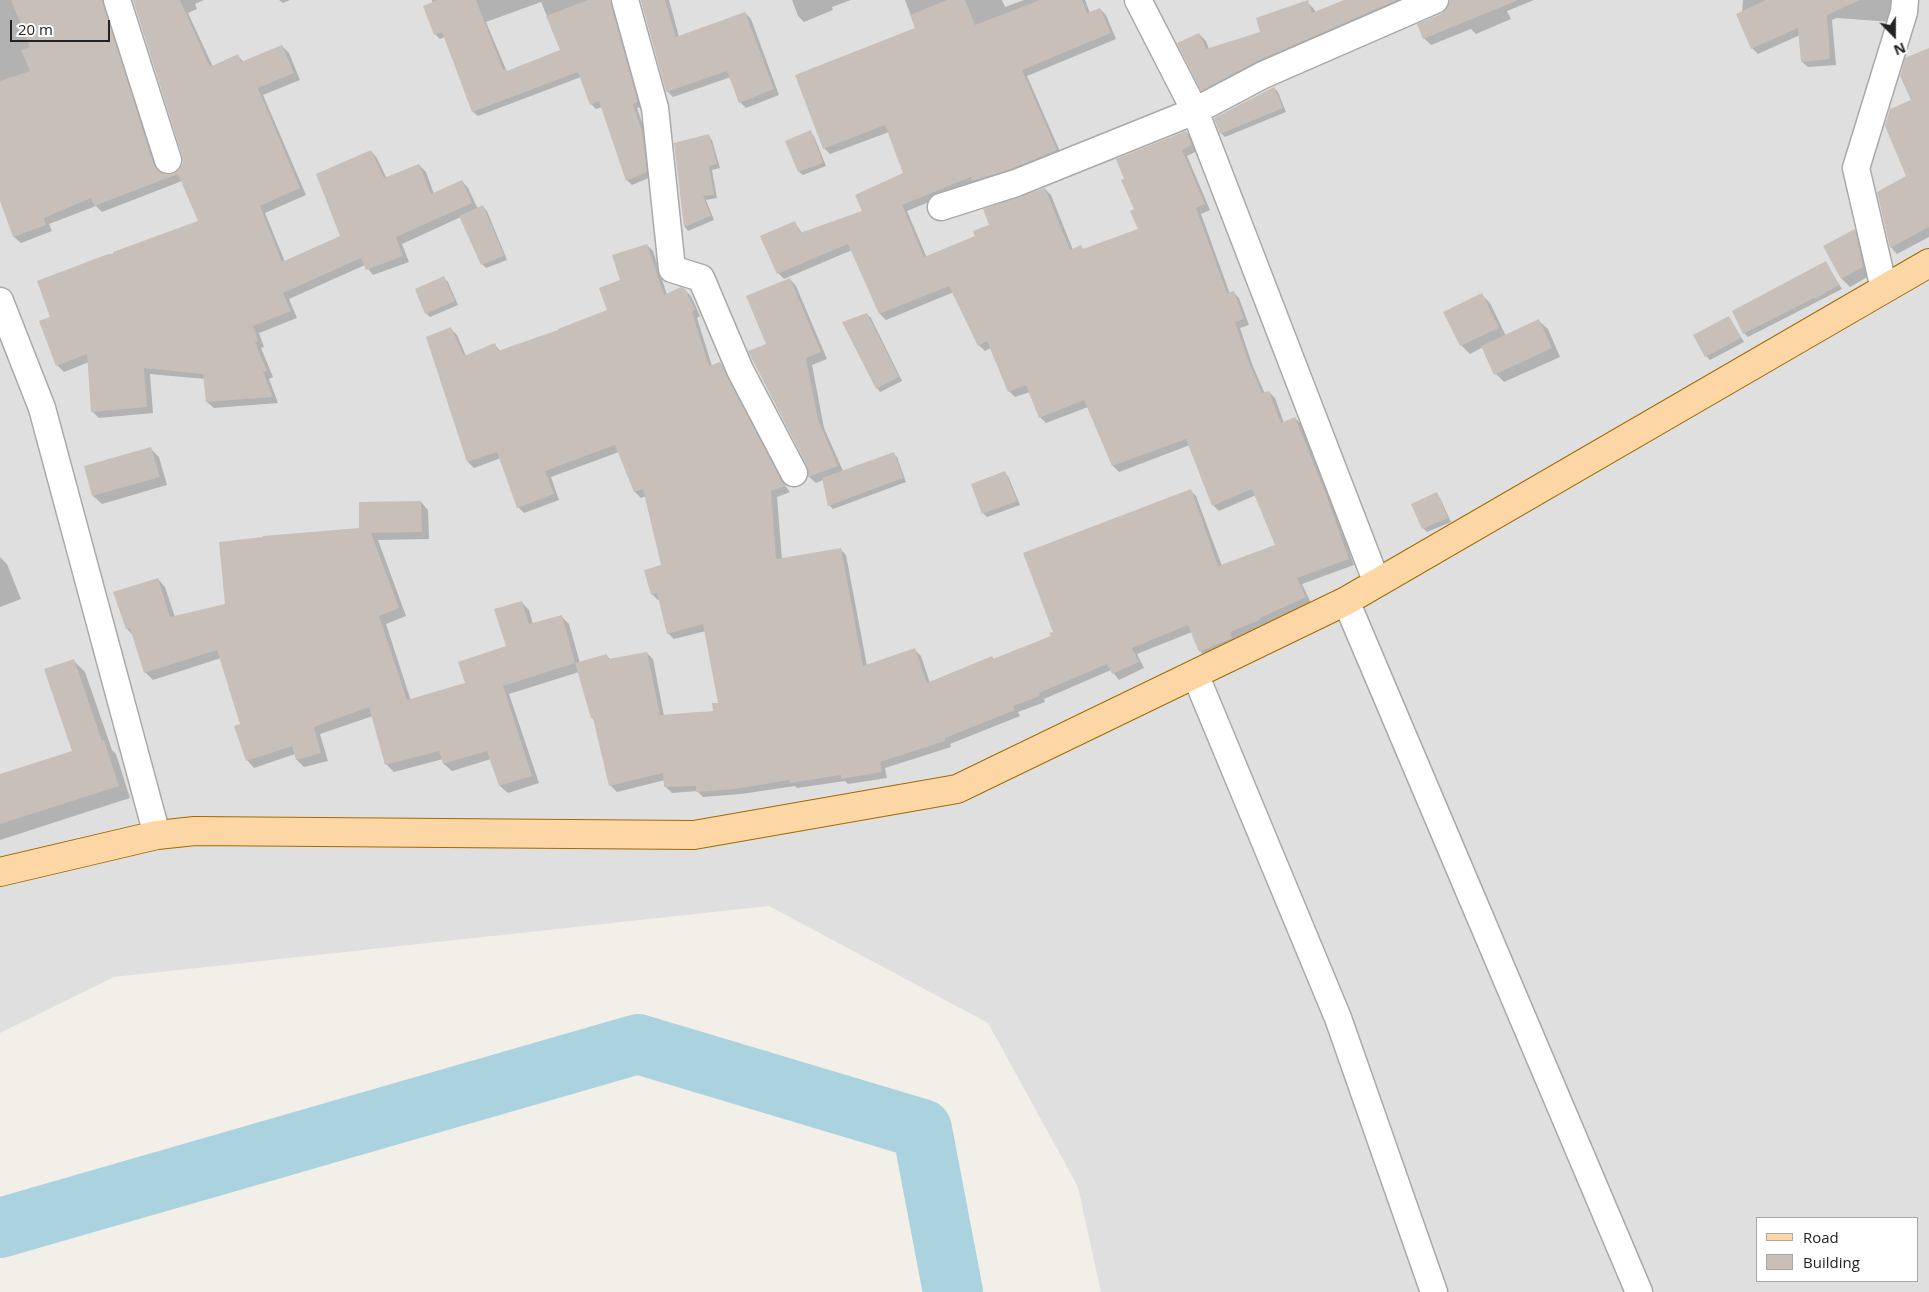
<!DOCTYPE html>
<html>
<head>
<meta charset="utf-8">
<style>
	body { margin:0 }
	#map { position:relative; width:1929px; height:1292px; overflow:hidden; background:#f2efe9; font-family:"Open Sans",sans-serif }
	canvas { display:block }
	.legend { position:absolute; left:1756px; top:1217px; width:162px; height:65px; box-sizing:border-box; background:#fff; border:1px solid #a7a7a7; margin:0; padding:6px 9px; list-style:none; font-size:15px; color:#222 }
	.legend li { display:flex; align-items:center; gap:10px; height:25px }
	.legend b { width:25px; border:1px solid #a7a7a7 }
	.north { position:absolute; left:1869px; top:10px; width:50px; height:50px; -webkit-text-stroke:4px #fff; paint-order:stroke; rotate:158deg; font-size:14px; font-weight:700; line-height:20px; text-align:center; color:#222 }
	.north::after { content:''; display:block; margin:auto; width:18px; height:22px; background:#222; clip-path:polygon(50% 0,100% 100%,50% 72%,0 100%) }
	.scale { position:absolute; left:10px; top:20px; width:100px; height:22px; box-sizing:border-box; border:2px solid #222; border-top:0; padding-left:6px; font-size:15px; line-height:18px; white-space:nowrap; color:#222; -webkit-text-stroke:4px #fff; paint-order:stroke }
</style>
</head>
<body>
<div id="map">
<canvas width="1929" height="1292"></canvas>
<ul class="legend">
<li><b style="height:6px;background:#fcd6a4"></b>Road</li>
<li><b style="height:14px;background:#c7bfb8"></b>Building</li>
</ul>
<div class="north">N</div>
<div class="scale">20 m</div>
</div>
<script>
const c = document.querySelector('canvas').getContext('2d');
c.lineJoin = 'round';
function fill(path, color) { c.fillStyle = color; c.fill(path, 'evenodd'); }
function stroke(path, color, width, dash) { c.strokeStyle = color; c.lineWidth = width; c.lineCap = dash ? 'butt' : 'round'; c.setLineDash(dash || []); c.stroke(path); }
const residential = new Path2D(`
	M0 0H1929V1292H1101L1078 1187 988 1023 769 906 114 977 0 1033ZM1758 1218H1918V1281H1758Z`);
const shadow = new Path2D(`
	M0 0H110L109 12 160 173 165 176H172L180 171 184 163V155L134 0H204L195 4 197 9 188 13 213 67 238 56 244 62 282 46 289 53 300 80 263 95 306 195 265 213 285 262 342 237 371 151 377 158 387 179 419 165 426 172 434 194 462 181 468 188 478 209 483 207 487 211 507 260 486 268 482 264 461 217 402 244 409 262 373 275 365 265 289 299 297 318 259 333 264 347 261 348 273 377 269 379 278 403 214 408 207 402 205 379 150 374 153 413 99 418 92 411 89 362 64 372 57 365 52 318 115 255 200 221 182 181 102 212 96 206 49 224 52 231 21 243 14 237 0 196Z
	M279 0H290L283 3Z
	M432 0H606L615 8 642 107 637 108 647 137 651 177 632 185 627 180 602 107 596 109 591 104 581 77 478 116 473 112 445 37 440 39 435 34ZM541 2 562 51 507 72 486 22Z
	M641 0H669L679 37 745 13 751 19 779 95 746 108 740 102 731 77 673 97 667 91Z
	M792 0H851L832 7 833 10 804 22 798 16Z
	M905 0H1002L1005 7 1024 0H1085L1090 13 1100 9 1106 15 1116 39 1027 76 1062 156 976 183 907 211 927 258 977 237 1045 189 1051 195 1073 250 1081 247 1084 250 1140 230 1136 210 1186 132 1192 138 1197 151 1187 156 1210 210 1201 214 1230 294 1233 292 1239 298 1249 325 1240 328 1252 364 1265 394 1269 392 1275 398 1284 423 1295 418 1301 424 1333 504 1354 565 1302 584 1311 603 1265 624V626L1235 638 1237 644 1206 657 1200 651 1192 632 1137 654 1144 668 1119 680 1111 670 1044 699 1045 702 1018 712 1020 716 950 744 951 747 885 768 887 778 848 784 845 781 797 788 795 786 741 794 703 797 697 791 672 793 666 787 665 780 617 792 611 786 596 722 592 718 579 672 509 694 539 783 508 793 500 786 491 759 452 771 444 764 443 759 394 772 387 765 373 716 320 734 328 761 304 767 297 760 295 754 254 768 247 760 242 724 221 658 153 680 145 672 133 635 127 629 158 579 165 587 175 617 227 605 361 529 421 502 428 510 429 539 378 540 406 616 386 624 411 701 467 684 507 647 521 602 529 610 533 624 561 616 569 624 580 663 607 656 611 660 647 653 653 659 664 716 715 712 719 704 706 631 674 639 668 633 660 599 658 600 652 594 663 566 646 496 641 498 635 492 619 452 551 477 559 500 524 513 518 507 501 458 474 468 468 462 451 329 457 335 466 356 494 344 501 352 560 331 609 311 621 281 647 245 653 251 667 295 685 290 691 296 700 316 697 318 712 366 720 363 726 369 786 487 790 492 777 497 782 560 840 549 846 555 867 666 915 650 921 656 930 683 992 657 995 660 1052 637 1054 632 1190 490 1196 496 1222 566 1276 545 1256 495 1219 511 1213 505 1190 445 1119 472 1113 466 1088 407 1046 423 1040 417 1030 392 1015 397 1009 391 991 348 985 351 979 345 954 292 886 320 880 314 852 250 784 279 778 273 795 223 802 233 864 211 905 174 889 132 830 154 824 148 916 29Z
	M1347 0H1420L1209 97 1202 90 1199 34 1206 41 1209 49 1262 32 1307 2 1314 9 1316 13Z
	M1451 0H1534L1507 11 1511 19 1476 34 1471 29 1431 45 1424 38 1442 15 1448 9Z
	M1743 0H1898L1892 22 1837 18 1832 20 1836 65 1808 67 1802 62 1800 35 1758 54 1752 48 1742 12Z
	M1929 49V237L1897 254 1891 247 1908 176 1913 101Z
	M1274 88 1278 92 1286 112 1225 137 1221 133Z
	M810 132 814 136 826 166 803 175 799 172Z
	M708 136 712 140 720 168 712 170 717 198 706 200 714 220 688 231 685 227 675 144Z
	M1854 230 1863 238 1871 275 1850 287 1842 279Z
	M1826 263 1842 289 1748 337 1744 333Z
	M444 278 448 282 458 305 430 317 426 313Z
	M790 279 796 286 827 359 812 365 824 428 843 471 893 454 897 457 906 482 833 509 829 505 823 480 816 483 809 477V466L768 345Z
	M1482 295 1490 303 1506 336 1539 321 1548 329 1560 357 1504 382 1496 374 1483 347 1470 354 1461 345Z
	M867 314 871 318 902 381 880 392 877 388Z
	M1729 317 1744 342 1710 360 1706 356Z
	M151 449 159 457 167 485 102 504 93 496Z
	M1004 472 1008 476 1020 505 987 517 983 513Z
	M1436 494 1440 498 1451 522 1427 532 1423 528Z
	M0 557 7 564 21 599 0 607Z
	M74 661 85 672 112 750 116 754 130 798 0 840V775L73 752Z`);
const river = new Path2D(`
	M0 1228 638 1044 922 1129 953 1292`);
const building = new Path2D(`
	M11 0H102L154 165 158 171 165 175 173 174 179 170 183 163 182 155 133 0H180L210 67 238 54 241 62 282 45 294 73 258 88 300 188 260 206 282 262 340 236 316 174 371 150 384 178 419 164 431 194 462 180 472 203 396 237 403 256 366 270 361 258 283 293 291 311 253 326 258 341 255 342 267 371 263 372 273 397 206 402 203 374 144 368 147 407 91 412 87 354 56 366 39 321 50 317 37 281 108 254H113V252L198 221 178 174 94 206 91 198 44 218 46 225 13 237 0 201V81L30 71 21 50 30 47Z
	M438 0H476L503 70 506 69 507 71 560 50 546 16 588 0H610L638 102 633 104 642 131 647 172 626 181 599 101 590 105 578 72 472 112 442 32 434 35 423 6Z
	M641 0H665L676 37 745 12 774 89 739 103 727 71 666 92Z
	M947 0H965L975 25 1040 0H1082L1087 13 1100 8 1111 33 1022 70 1057 150 1011 169 972 181 971 177 902 205 924 257 975 236 973 231 989 225 983 209 1045 188 1070 250 1081 245 1083 249 1138 229 1130 211 1134 209 1121 180 1124 179 1116 159 1186 131 1192 145 1182 150 1205 204 1196 208 1227 293 1234 291 1244 319 1235 322 1247 357 1262 393 1269 391 1281 423 1295 417 1327 497 1349 559 1297 578 1306 597 1260 618V620L1230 632 1232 638 1199 652 1188 625 1132 648 1139 662 1112 674 1107 664 1039 693 1040 696 1013 706 1015 710 945 738V741L880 762 882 772 841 779V775L790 783 789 780 735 789 696 792V786L664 787 663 773 609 786 593 718H591L575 663 607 654 608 659 647 652 660 715 713 711 712 703H718L703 624 667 634 657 593 651 595 644 570 661 565 643 489 634 492 615 445 545 471 554 494 517 508 497 452 467 462 426 337 451 327 464 356 495 343 498 351 558 330V329L607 310 599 288 620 280 612 255 647 244 664 295 681 287 685 289 695 310 692 312 709 366 720 362 781 480 786 486 771 491 776 559 841 548 863 666 915 648 927 683 992 656 993 659 1051 636 1049 633 1053 632 1023 553 1191 489 1218 566 1275 545 1252 489 1212 506 1186 439 1112 466 1084 400 1039 418 1026 385 1008 392 987 341 978 346 949 286 879 314 848 244 777 274 760 236 795 221 800 233 862 211 855 195 903 173 885 125 823 149 795 75 915 28 910 15Z
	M1308 0 1312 13 1344 0H1397L1257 61 1201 91 1177 43 1199 33 1206 49 1260 32 1256 18Z
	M1450 0H1516V1L1423 39 1417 24 1441 14 1447 8Z
	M1766 0H1860L1827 15 1830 59 1801 62 1798 28 1751 49 1736 14Z
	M1929 48V227L1890 248 1877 192 1906 176 1885 126 1890 109 1911 100 1900 76 1905 58Z
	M1274 87 1283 108 1220 134 1214 118Z
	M811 130 823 163 798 172 785 141Z
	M709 134 717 164 709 166 714 195 703 196 711 216 684 227 674 143Z
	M483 205 504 256 481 265 459 216Z
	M1855 229 1863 267 1841 279 1823 246Z
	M1826 261 1839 285 1815 299 1814 298 1743 334 1732 311Z
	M444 276 455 301 425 314 415 289Z
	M790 278 821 352 806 358 818 420 838 466 808 477 807 466 748 351 766 344 746 296Z
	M1482 293 1499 328 1460 346 1443 312Z
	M867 313 899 377 876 389 842 322Z
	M1729 316 1741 338 1705 357 1693 335Z
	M1539 319 1552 348 1494 375 1481 346Z
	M151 447 160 477 92 496 84 466Z
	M894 452 903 478 828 506 822 478Z
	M1005 471 1017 501 982 514 971 484Z
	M1437 492 1448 518 1422 529 1411 504Z
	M421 501 422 532 371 533 399 608 379 616 407 700 465 683 458 662 506 646 494 609 522 601 529 624 562 615 575 663 503 686 532 776 499 786 487 751 443 764 439 751 385 765 369 707 314 727 321 753 296 760 292 746 246 761 234 726 240 724 217 650 144 673 130 628 126 629 113 592 158 578 170 617 225 604 219 542 263 537V536L359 528V502Z
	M74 659 102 741 104 740 119 786 0 824V774L72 751 44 669Z`);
const minor = new Path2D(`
	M117 0 168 160
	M625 0 655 108 672 269 701 278 740 370 794 473
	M1138 0 1195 111 1377 583
	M941 207 1016 183 1195 111 1263 75 1435 0
	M1884 289 1856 168 1904 12 1905 0
	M0 301 42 408 157 835
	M1346 601 1639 1292
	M1195 674 1338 1018 1434 1292`);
const primary = new Path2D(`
	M0 872 157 835 195 831 694 835 957 789 1346 601 1929 263`);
fill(residential, '#e0dfdf');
fill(shadow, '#0003');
stroke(river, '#aad3df', 60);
fill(building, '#c7bfb8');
stroke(minor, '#a9a9a9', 29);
stroke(primary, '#a06b00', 30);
stroke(minor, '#fff', 26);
stroke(primary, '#fcd6a4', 28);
</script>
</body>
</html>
